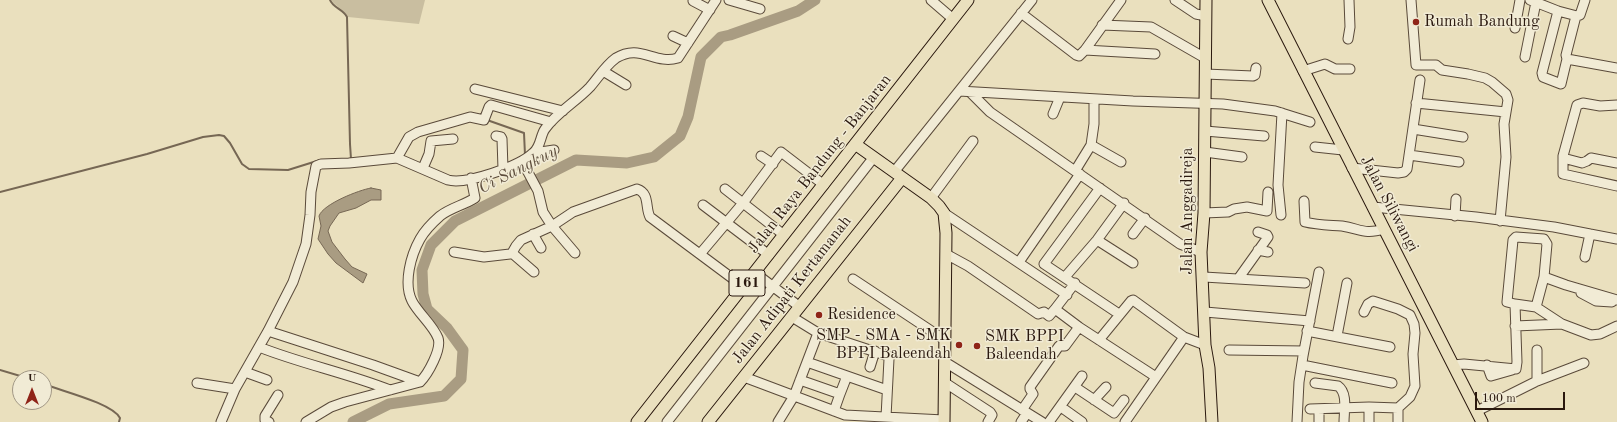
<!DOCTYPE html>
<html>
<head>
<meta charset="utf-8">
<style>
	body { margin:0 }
	#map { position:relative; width:1617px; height:422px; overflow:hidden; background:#eae0be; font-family:"Old Standard TT",serif }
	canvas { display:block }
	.north { position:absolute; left:12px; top:370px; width:40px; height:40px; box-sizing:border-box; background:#f1ebd5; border:1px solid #a19785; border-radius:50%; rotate:0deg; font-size:11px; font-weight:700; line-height:16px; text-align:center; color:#2a180e }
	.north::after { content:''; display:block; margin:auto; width:14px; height:18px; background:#8f2418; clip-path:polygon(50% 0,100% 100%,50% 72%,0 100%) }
	.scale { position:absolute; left:1475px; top:392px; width:90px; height:18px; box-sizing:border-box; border:2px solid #2a180e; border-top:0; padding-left:5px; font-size:12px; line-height:14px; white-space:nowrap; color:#2a180e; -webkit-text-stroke:3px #f1ebd5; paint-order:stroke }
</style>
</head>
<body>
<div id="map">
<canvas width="1617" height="422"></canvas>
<div class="north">U</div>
<div class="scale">100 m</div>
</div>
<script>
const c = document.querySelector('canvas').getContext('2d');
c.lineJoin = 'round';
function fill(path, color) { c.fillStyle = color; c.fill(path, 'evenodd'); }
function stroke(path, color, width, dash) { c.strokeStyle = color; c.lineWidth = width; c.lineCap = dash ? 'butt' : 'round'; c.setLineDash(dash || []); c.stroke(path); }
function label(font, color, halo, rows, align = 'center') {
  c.font = font + ' "Old Standard TT",serif'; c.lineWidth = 3; c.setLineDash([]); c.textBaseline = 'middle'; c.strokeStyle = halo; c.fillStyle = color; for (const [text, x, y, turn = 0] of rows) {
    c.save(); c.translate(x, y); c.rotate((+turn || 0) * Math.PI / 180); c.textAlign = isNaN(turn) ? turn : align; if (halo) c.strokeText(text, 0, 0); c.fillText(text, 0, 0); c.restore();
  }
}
const green = new Path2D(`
	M331 0H425L419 24 348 17C344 9 336 7 331 0Z`);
const water = new Path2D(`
	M371 188 381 190V200H371L356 208 339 213 330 226 328 231 332 242 345 259 352 267 367 274 363 283 336 263 328 254 318 239 321 226 319 216C323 204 359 190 371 188Z`);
const stream = new Path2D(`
	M330 0C333 8 343 9 347 17L350 144 351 159
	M487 120 524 133 525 155
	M0 192 147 154 203 137 219 135 224 136 230 143 242 164 249 169 288 170 320 160
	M0 370 27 378
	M44 384C61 391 112 403 120 418L119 422`);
const river = new Path2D(`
	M353 422 389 404 444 396 461 379 463 350 447 328 427 309 423 294 422 270 431 245 455 221 576 160 627 163 654 157 680 136 688 117 701 57 721 37 730 35 798 11 815 0`);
const minor = new Path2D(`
	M729 0 760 9
	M931 0 953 19
	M1175 0 1196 14 1206 16
	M1411 0 1416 65H1436L1442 70 1468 74 1485 78 1492 82 1506 94 1508 100 1504 124 1506 157 1500 221
	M1530 0 1558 11 1577 16 1580 15 1585 0
	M693 1 710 10
	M1558 11 1542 73 1543 77 1561 84 1567 59
	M1021 13 1076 55 1079 56 1085 50 1121 0
	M1576 16 1566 55 1567 59 1617 68
	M1102 25 1151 27 1205 58
	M1515 28 1520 0
	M673 36 688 43
	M1348 39 1350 27 1349 0
	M1085 50 1155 54
	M1525 57 1536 2
	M603 71 626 85
	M1303 71 1325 64 1335 69H1350
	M1205 74 1253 76 1255 75 1256 68
	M475 89 563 111
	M959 91 1133 101 1223 104 1275 111 1310 122
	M970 92 990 112 1075 171 1180 244 1201 252
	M1416 103 1506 112
	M1617 105 1600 106 1583 103 1577 105 1563 156V174L1617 186
	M1053 114 1060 97
	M1413 129 1463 137
	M1205 131 1264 136
	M496 136 501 137 502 139 503 169
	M1091 145 1121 162
	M1315 147 1343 150
	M1205 152 1242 157
	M534 153 554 150
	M1409 155 1459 162
	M761 156 773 164
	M397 158 409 137 418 132 470 117 484 120 489 107 491 105 551 122
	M1563 158 1582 163 1587 161 1591 158 1617 163
	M522 161 538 191 543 212 552 226 575 253
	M423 168 429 154 431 141 453 139
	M1352 168 1398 173 1404 172 1407 169 1420 80
	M1075 171 1091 145 1094 124V99
	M894 172 1032 0
	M1100 188 1044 264 1119 314
	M725 189 784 235
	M931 198 973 141
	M1304 201 1305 222C1317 225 1329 225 1342 226 1361 229 1364 235 1384 229
	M703 205 769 255
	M1373 207 1476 217 1554 227 1590 234
	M944 213 1067 295
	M1204 213 1228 212 1234 209 1247 207 1267 211 1268 192
	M1281 215 1278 185 1282 113
	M1455 216 1456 199
	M533 234 541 248
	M1133 234 1145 218
	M1097 240 1133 263
	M1258 250 1268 252
	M454 252 484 257 510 254 512 253 516 246 521 240 552 226 573 212 637 189C650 193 645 208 650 217L744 287
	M512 253 534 272
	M700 254 743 203 781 152 824 185
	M946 254 968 266 1038 314 1044 312 1049 316 1055 309
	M1585 257 1590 234 1617 239
	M1019 262 1080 174
	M755 273 800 307
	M1065 277 1097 240 1124 203
	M1204 277 1305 283
	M1544 277 1566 285 1617 300
	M853 279 945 340
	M1238 279 1268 237 1267 235 1258 232
	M1075 283 1055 309 1079 327 1156 377
	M1581 293 1596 301 1612 302
	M1515 304 1517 362 1516 369
	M1536 307 1544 277 1547 244 1544 239 1516 237 1513 240 1507 302 1515 304 1536 307 1562 324 1591 335 1600 334 1617 326
	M1205 312 1310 321
	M1364 312 1368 304 1373 301 1398 309 1410 315 1414 324 1415 333 1413 354 1415 386 1410 397 1398 408V422
	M792 317 818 333 888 356 889 359 886 417
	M1515 326 1562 324
	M268 331 373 365 420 382
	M1307 331 1390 347
	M1337 336 1347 283
	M1099 340 1131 301 1133 300 1184 337 1205 345
	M259 347C302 364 347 373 390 390
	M1229 350 1304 351
	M807 362 887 390
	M945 362 1042 422
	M1302 365 1392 383
	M1453 365 1464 364 1516 369
	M1487 365 1491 376 1512 370
	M870 367 875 351
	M245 372 267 380
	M744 377 845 415 944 420
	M800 380 840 394 834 411
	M1537 381V350
	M944 382 990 412 992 415 988 422
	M197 383 235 389
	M1315 383 1338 386C1348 393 1344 411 1344 422
	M1075 387 1114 413 1124 400
	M840 394 847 376
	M1094 400 1106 387
	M1061 407 1082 422
	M1369 407V422
	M1310 409 1369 407 1398 408
	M1319 409V422
	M1022 410 1033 394 1030 389V387L1059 346H1065L1079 327
	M1477 411 1537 381 1584 363
	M221 422 235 389 268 331 293 282 306 244 310 215 311 192 316 166 321 164 349 163 397 158 448 180C466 185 520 166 533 153 541 147 540 136 545 129 557 112 576 102 590 87 598 78 605 66 616 58 640 43 654 65 678 58L716 0
	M269 422 265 420V416L278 395
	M306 422 331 407 345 402 420 382C428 374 442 349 438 338 433 325 418 313 412 301 403 283 411 255 420 239 425 230 432 223 440 216 450 208 464 205 475 198L471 178
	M667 422 874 157
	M778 422 794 396 818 333
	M1021 422 1027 413
	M1049 422 1082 376
	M1125 422 1184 337
	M1297 422 1299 382 1303 356 1319 272`);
const major = new Path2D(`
	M1206 0 1204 213 1201 252 1205 345 1209 368 1212 422
	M1268 0 1482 422
	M855 144 931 198 939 206 944 213 946 233 944 422
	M637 422 968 0
	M708 422 902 178`);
const markers = [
	[1416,22,4,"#8f2418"],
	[819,315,4,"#8f2418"],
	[959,345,4,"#8f2418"],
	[977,346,4,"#8f2418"]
];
const shields = [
	[747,283,36]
];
const shieldNames = [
	["161",747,283]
];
const poiNames = [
	["Rumah Bandung",1424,22],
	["Residence",827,315],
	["SMP - SMA - SMK",951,336,"right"],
	["BPPI Baleendah",951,354,"right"],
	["SMK BPPI",985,337],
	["Baleendah",985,355]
];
const streetNames = [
	["Jalan Raya Bandung - Banjaran",820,164,-52],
	["Jalan Siliwangi",1389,204,62],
	["Jalan Anggadireja",1188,211,-90],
	["Jalan Adipati Kertamanah",792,290,-52]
];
const waterNames = [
	["Ci Sangkuy",518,170,-27]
];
fill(green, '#c9bea0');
fill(water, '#a99c82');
stroke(water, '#766754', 1);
stroke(stream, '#766754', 2);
stroke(river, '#a99c82', 11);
stroke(minor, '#5a4a3a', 11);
stroke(major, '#2a180e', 13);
stroke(minor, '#f1ebd5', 9);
stroke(major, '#eae0be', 11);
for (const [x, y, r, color] of markers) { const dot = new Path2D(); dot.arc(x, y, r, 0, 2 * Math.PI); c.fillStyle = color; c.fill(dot); stroke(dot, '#f1ebd5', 1.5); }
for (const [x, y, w] of shields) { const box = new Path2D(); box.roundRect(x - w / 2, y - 13, w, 26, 3); c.fillStyle = '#f1ebd5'; c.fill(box); stroke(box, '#2a180e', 1); }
label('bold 15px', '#2a180e', null, shieldNames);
label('16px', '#2a180e', '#f1ebd5', poiNames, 'left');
label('16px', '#2a180e', '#f1ebd5', streetNames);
label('italic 17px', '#5d4d3c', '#f1ebd5', waterNames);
</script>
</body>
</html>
